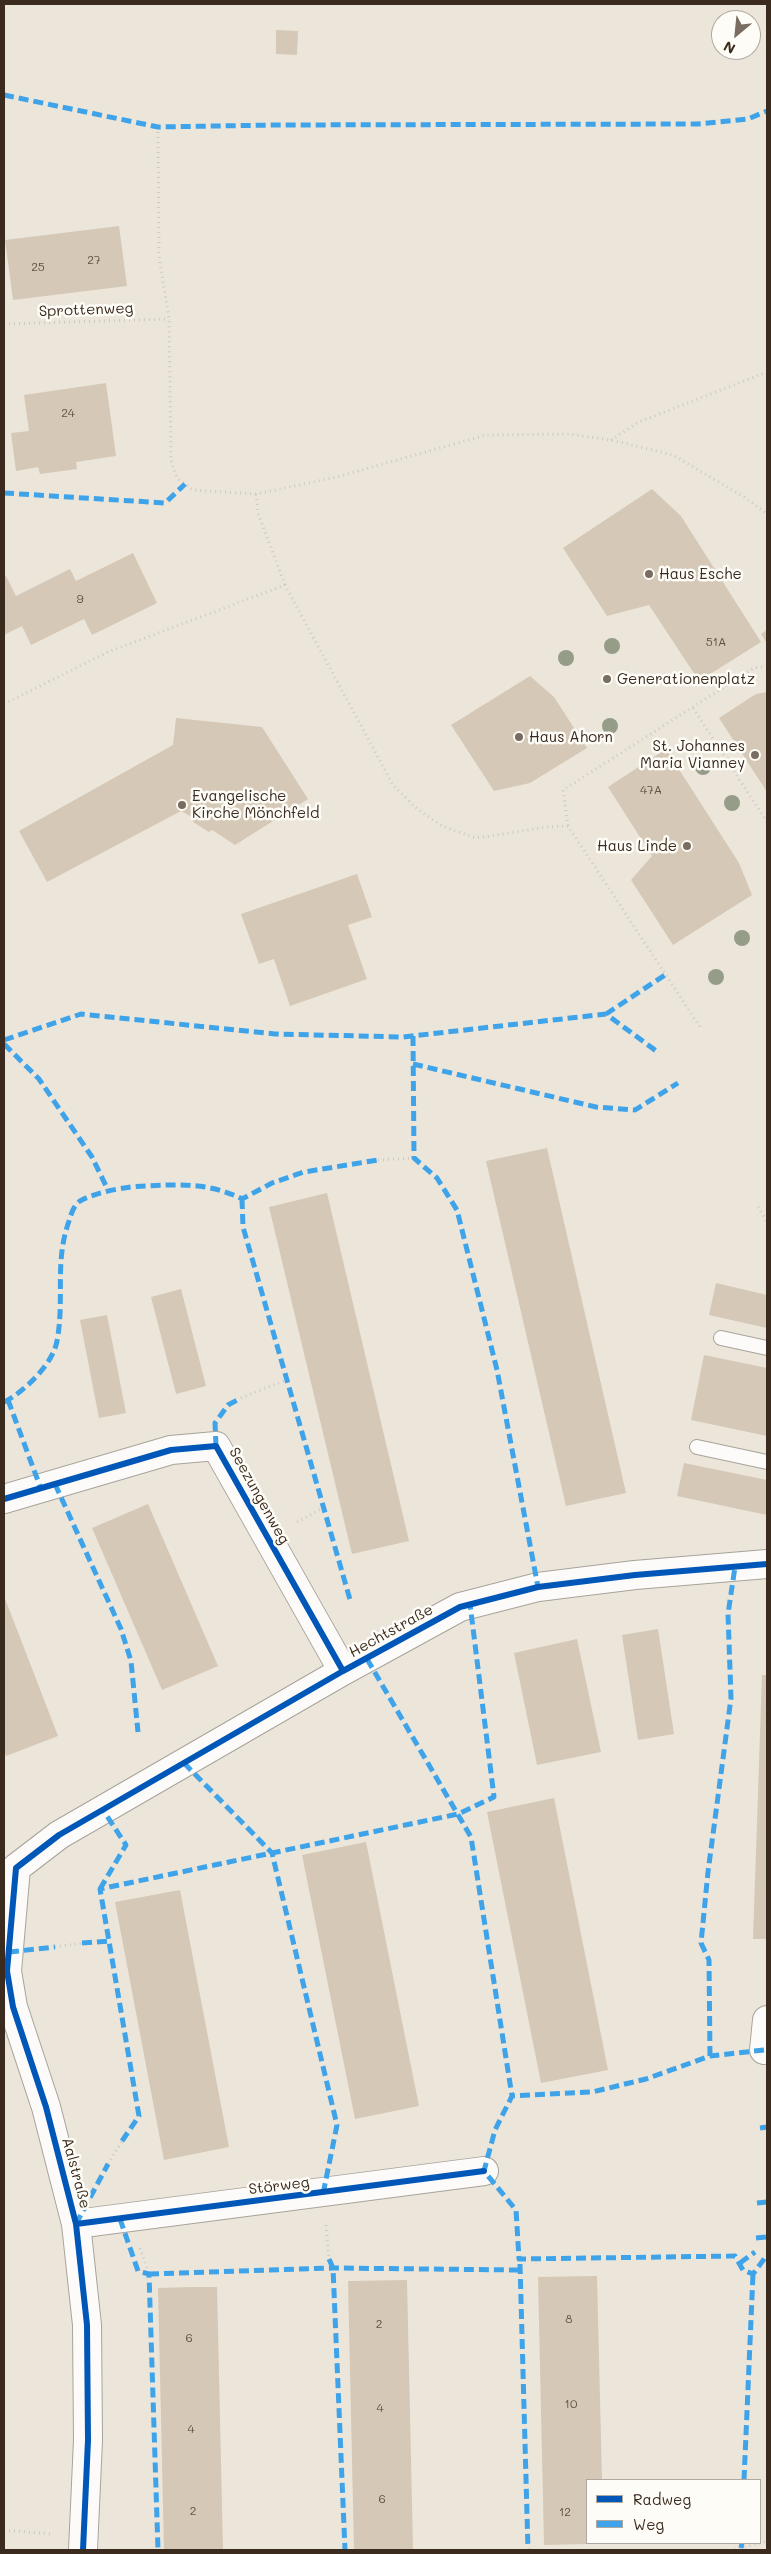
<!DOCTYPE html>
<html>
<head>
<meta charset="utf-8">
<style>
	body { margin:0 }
	#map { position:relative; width:771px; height:2554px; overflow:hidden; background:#ece6da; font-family:Mali,sans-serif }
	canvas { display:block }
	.frame { position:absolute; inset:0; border:5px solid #3b2a1e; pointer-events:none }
	.legend { position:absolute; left:586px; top:2479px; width:175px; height:65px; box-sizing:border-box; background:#fdfcf7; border:1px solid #afa8a0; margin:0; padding:6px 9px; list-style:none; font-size:15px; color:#3b2a1e }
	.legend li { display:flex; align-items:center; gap:10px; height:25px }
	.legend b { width:25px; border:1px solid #afa8a0 }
	.north { position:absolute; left:711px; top:10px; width:50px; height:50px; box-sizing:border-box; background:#fdfcf7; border:1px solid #afa8a0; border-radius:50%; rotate:208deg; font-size:14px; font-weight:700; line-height:20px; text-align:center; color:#3b2a1e }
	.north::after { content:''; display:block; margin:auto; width:18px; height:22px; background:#796c60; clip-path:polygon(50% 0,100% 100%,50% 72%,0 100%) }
</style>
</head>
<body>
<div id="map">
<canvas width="771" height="2554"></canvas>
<div class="frame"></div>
<ul class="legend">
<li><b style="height:6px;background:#0057b8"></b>Radweg</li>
<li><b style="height:6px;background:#3fa3ea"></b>Weg</li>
</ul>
<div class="north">N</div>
</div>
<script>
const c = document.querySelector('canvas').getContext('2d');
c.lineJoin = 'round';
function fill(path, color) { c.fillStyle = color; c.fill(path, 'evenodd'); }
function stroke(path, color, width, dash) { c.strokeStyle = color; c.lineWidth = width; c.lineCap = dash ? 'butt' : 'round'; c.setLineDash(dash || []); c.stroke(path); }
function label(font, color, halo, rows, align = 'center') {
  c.font = font + ' Mali,sans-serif'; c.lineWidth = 5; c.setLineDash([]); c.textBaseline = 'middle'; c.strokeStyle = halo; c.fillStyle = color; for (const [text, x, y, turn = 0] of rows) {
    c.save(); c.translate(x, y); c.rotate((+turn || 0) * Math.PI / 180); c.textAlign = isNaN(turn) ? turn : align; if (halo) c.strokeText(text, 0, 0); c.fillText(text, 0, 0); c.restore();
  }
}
const building = new Path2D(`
	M276 30 298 31 297 55 276 54Z
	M119 226 127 286 13 300 5 240Z
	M106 383 116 456 76 462 77 469 40 474 38 467 16 471 11 433 29 431 24 395Z
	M652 489 681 516 761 642 699 681 649 605 607 616 563 548Z
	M133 553 157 603 92 635 84 619 31 645 22 626 4 635V577L6 576 16 596 70 569 76 581Z
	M767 630V644L761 634Z
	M530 676 554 697 587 748 530 783 494 791 451 725Z
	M767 692V792L719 718 756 694Z
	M176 718 262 727 308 799 235 845 212 830 209 832 193 822 192 817 181 811 47 882 19 831 173 745Z
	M666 749 739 863 752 895 673 945 631 880 652 856 608 787Z
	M357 874 372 917 348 925 367 979 290 1006 274 959 259 964 241 914Z
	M547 1148 626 1493 566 1506 486 1161Z
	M327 1193 409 1541 352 1554 269 1207Z
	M716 1283 767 1295V1328L709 1315Z
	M181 1289 206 1386 176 1394 151 1297Z
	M107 1315 126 1413 99 1418 80 1320Z
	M704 1355 767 1368V1436L691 1420Z
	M684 1463 767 1480V1515L677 1496Z
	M148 1504 218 1666 162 1690 92 1528Z
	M4 1596 58 1736 6 1756 4 1751Z
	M658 1629 674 1734 638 1740 622 1635Z
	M577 1639 601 1752 537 1765 514 1653Z
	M762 1675H767V1939H753Z
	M554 1798 608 2070 541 2083 487 1812Z
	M366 1842 419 2106 355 2119 302 1855Z
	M180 1890 229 2147 164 2160 115 1902Z
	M597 2276 602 2480H587V2544L544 2545 538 2277Z
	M407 2280 413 2549 354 2550 348 2281Z
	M190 2287H217L223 2550H164L158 2288Z`);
const path = new Path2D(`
	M158 127 159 256 169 319 171 460 177 478 193 490 256 494 337 477 486 435 569 434 611 440 673 455 744 497 767 514
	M4 324 169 319
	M611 440 639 422 767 372
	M256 494 258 513 285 585
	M4 704 108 652 285 585 393 785 415 807 442 826 476 838 548 827 568 826 700 1027
	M693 708 767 822
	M568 826 563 790 754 668 767 666
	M378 1160 414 1158
	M758 1207 767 1222
	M241 1398 286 1380
	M297 1522 323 1508
	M55 1947 82 1943
	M108 2164 122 2141
	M326 2225 329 2259
	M140 2248 149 2274
	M4 2530 50 2534
	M735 2550 767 2541`);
const service = new Path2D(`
	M721 1338 767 1348
	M697 1447 767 1462`);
const minor = new Path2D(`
	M4 1499 171 1450 216 1446 343 1671
	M16 1868 59 1835 343 1671 460 1607 538 1587 635 1575 767 1564
	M16 1868 7 1971 13 2007 46 2107 76 2224 87 2325 88 2440 83 2550
	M764 2050 767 2020
	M76 2224 484 2171`);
const quiet = new Path2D(`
	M4 95 158 127 273 125 697 124 748 119 767 111
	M4 493 165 503 185 484
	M606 1014 665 975
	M413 1036 414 1158 437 1178 457 1210 497 1370 538 1587
	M4 1040 81 1014 275 1034 403 1037 606 1014 659 1053
	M4 1044 39 1079 92 1157 109 1192
	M413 1064 596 1107 635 1110 678 1083
	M242 1199 243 1227 351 1603
	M8 1400 41 1489
	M4 1402C24 1392 53 1364 57 1341 65 1299 54 1263 69 1221 71 1214 74 1205 80 1201 95 1192 129 1186 146 1186 180 1184 211 1183 242 1199L272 1183 304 1172 378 1160
	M216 1446 215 1423 228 1405 241 1398
	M55 1484 121 1629 131 1661 138 1732
	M367 1659 471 1837 512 2096
	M184 1763 272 1853 337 2125 323 2194
	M100 1889 126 1845 103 1810
	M82 1943 109 1941
	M9 1952 55 1947
	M764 2050 710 2056 646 2079 592 2092 512 2096 495 2130 484 2171 516 2210 519 2259 735 2256 743 2270 753 2274 767 2255
	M710 2056 709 1960 701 1943 708 1872 731 1698 728 1614 735 1567
	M760 2128 767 2127
	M122 2141 139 2116 100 1889 458 1814 494 1797 470 1604
	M757 2203 767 2202
	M120 2219 138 2271 149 2274 158 2550
	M76 2224 108 2164
	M756 2238 767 2237
	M329 2259 333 2268 345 2550
	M740 2263 755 2252
	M520 2264 528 2550
	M149 2274 333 2268 520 2270
	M744 2480 753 2274
	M741 2548 742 2543`);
const cycleway = new Path2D(`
	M4 1499 171 1450 216 1446 343 1671
	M76 2224 484 2171
	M83 2550 88 2440 87 2325 76 2224 46 2107 13 2007 7 1971 16 1868 59 1835 343 1671 460 1607 538 1587 635 1575 767 1564`);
const trees = [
	[612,646],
	[566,658],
	[610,726],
	[703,767],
	[732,803],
	[742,938],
	[716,977]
];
const markers = [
	[649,574,5,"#796c60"],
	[607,679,5,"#796c60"],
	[519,737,5,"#796c60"],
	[755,755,5,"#796c60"],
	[182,805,5,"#796c60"],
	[687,846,5,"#796c60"]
];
const numberNames = [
	["27",94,260],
	["25",38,267],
	["24",68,413],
	["9",80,599],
	["51A",716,642],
	["47A",651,790],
	["8",569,2319],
	["2",379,2324],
	["6",189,2338],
	["10",571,2404],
	["4",380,2408],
	["4",191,2429],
	["6",382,2499],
	["2",193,2511],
	["12",565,2512]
];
const streetNames = [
	["Sprottenweg",86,310,-2],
	["Seezungenweg",259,1496,61],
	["Hechtstraße",391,1631,-29],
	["Aalstraße",76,2173,75],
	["Störweg",279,2186,-7]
];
const poiNames = [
	["Haus Esche",659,574],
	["Generationenplatz",617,679],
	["Haus Ahorn",529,737],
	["St. Johannes",745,746,"right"],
	["Maria Vianney",745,763,"right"],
	["Evangelische",192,796],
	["Kirche Mönchfeld",192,813],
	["Haus Linde",677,846,"right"]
];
fill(building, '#d5c8b6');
stroke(service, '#a8a39b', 16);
stroke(minor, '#a8a39b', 30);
stroke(path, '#ccc9c6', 3, [1, 4]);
stroke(service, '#fcfbf9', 14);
stroke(minor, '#fcfbf9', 28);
stroke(quiet, '#3fa3ea', 5, [10, 5]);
stroke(cycleway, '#0057b8', 6);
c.fillStyle = '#959d89';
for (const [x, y] of trees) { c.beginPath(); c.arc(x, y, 8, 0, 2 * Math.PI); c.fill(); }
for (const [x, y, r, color] of markers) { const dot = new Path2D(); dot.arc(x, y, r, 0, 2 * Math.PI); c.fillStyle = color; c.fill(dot); stroke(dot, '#fdfcf7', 2); }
label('12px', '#625244', null, numberNames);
label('15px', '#3b2a1e', '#fdfcf7', streetNames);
label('15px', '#3b2a1e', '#fdfcf7', poiNames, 'left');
</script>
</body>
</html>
